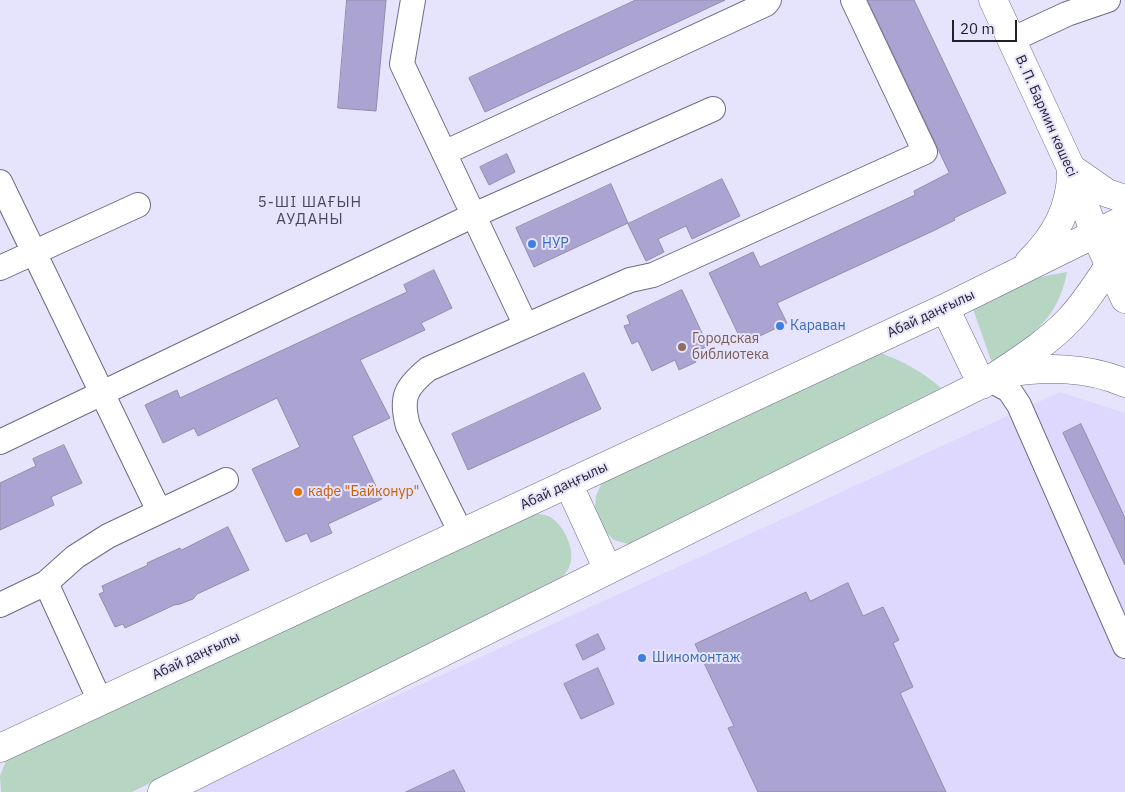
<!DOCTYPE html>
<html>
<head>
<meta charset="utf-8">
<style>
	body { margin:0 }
	#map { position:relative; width:1125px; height:792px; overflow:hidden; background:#e6e3fc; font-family:"IBM Plex Sans",sans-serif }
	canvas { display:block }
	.scale { position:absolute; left:952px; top:20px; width:65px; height:22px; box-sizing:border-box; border:2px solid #211f2a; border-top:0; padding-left:6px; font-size:15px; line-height:18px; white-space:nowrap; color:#211f2a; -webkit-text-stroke:4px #e6e3fc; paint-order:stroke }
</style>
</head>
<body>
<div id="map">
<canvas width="1125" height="792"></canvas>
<div class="scale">20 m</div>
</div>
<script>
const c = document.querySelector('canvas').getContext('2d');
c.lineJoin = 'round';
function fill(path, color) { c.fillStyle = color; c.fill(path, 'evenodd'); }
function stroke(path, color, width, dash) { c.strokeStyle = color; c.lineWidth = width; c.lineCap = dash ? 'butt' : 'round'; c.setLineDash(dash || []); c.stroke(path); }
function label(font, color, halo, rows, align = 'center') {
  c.font = font + ' "IBM Plex Sans",sans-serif'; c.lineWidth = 4; c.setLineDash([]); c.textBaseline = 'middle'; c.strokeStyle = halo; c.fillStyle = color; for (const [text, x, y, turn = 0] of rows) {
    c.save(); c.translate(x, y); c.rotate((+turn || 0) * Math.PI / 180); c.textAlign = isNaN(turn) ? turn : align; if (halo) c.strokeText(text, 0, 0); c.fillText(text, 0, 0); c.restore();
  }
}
const built = new Path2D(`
	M1060 392 1125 413V792H186Z`);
const green = new Path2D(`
	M1067 272C1058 320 1030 337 992 363L972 306 1035 278Z
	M878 352C902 361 922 371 941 388L628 544 614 540 602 529 595 510 596 496 602 482Z
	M534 513C539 514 546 515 550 517 564 525 577 552 569 567 568 570 565 574 562 577L132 792H1L0 776 6 761Z`);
const building = new Path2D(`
	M347 0H386L376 111 338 108Z
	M636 0H725L485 112 469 78Z
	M868 0H914L1006 193 954 218 955 220 933 231 777 303 787 323 743 344 709 273 753 252 760 267 915 195 914 191 949 173Z
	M507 154 515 172 489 185 480 167Z
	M722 179 740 216 692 239 686 226 658 239 664 252 646 261 628 224Z
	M611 184 628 223 534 267 516 228Z
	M434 270 452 308 421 323 425 330 360 360 390 418 352 436 382 499 328 524 332 533 311 542 307 533 286 542 252 469 300 447 277 398 198 436 194 428 163 443 145 405 177 390 180 398 407 292 404 285Z
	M682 290 708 346 692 354 696 362 679 370 675 360 652 371 638 341 632 344 624 326 630 324 627 316Z
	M584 373 601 409 468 470 452 434Z
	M1081 424 1125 518V565L1063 433Z
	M64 445 82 483 51 497 54 505 0 530V483L36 466 33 459Z
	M228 527 249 570 197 594 193 599 180 604 174 605 125 628 123 624 115 627 99 594 104 592 102 586 148 565 147 563 180 548 181 550Z
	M848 583 863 616 883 607 899 640 893 643 913 687 900 693 946 792H758L728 728 734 726 695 644 806 592 810 601Z
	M598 634 605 649 583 660 576 645Z
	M598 668 614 704 581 719 564 684Z
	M454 770 465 792H406Z`);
const street = new Path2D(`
	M413 0 402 64 526 326
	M1011 40 1067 14 1108 0
	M444 153 766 4 769 0
	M0 182 159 511
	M0 268 138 205
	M990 380 1009 390 1019 405 1125 646
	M0 442 474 215 713 109
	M461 533 408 426C400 397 406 387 428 369L630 280 653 275 925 152 853 0
	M46 583 100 701
	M0 605 46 583 75 557 108 536 226 480`);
const secondary = new Path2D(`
	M993 0 1071 168 1095 234 1125 299
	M1071 168 1107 193 1125 199
	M1029 262C1054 238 1071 208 1071 172
	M945 308 982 385
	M1004 373C1045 367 1086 366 1125 383
	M568 483 608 570
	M0 748 945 308 1125 219
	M162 792 990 380C1018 361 1046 344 1069 320 1091 297 1106 268 1125 242`);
const markers = [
	[532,244,5,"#3f7fe0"],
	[780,326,5,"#3f7fe0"],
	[682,347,5,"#8d6e63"],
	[298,492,5,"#e8710a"],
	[642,658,5,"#3f7fe0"]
];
const streetNames = [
	["В. П. Бармин көшесі",1046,116,66],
	["Абай даңғылы",931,314,-25],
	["Абай даңғылы",564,486,-25],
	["Абай даңғылы",196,656,-25]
];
const shopNames = [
	["НУР",542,244],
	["Караван",790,326],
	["Шиномонтаж",652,658]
];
const educationNames = [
	["Городская",692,339],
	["библиотека",692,355]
];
const foodNames = [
	["кафе \"Байконур\"",308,492]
];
const neighbourhoodNames = [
	["5-ШІ ШАҒЫН",310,203],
	["АУДАНЫ",310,220]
];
fill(built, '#ded8fe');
fill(green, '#b6d5c2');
fill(building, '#aba4d2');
stroke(building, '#918da9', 1);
stroke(street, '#6f6b86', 26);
stroke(secondary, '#6f6b86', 29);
stroke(street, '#fff', 24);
stroke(secondary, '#fff', 28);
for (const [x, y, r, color] of markers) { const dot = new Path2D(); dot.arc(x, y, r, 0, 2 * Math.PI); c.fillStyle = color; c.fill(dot); stroke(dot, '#e6e3fc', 2); }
label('14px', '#211f2a', '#e6e3fc', streetNames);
label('14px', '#366cbe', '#e6e3fc', shopNames, 'left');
label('14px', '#785e54', '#e6e3fc', educationNames, 'left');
label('14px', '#c56008', '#e6e3fc', foodNames, 'left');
c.letterSpacing = '1px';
label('15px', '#4a465f', '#e6e3fc', neighbourhoodNames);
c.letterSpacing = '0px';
</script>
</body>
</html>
